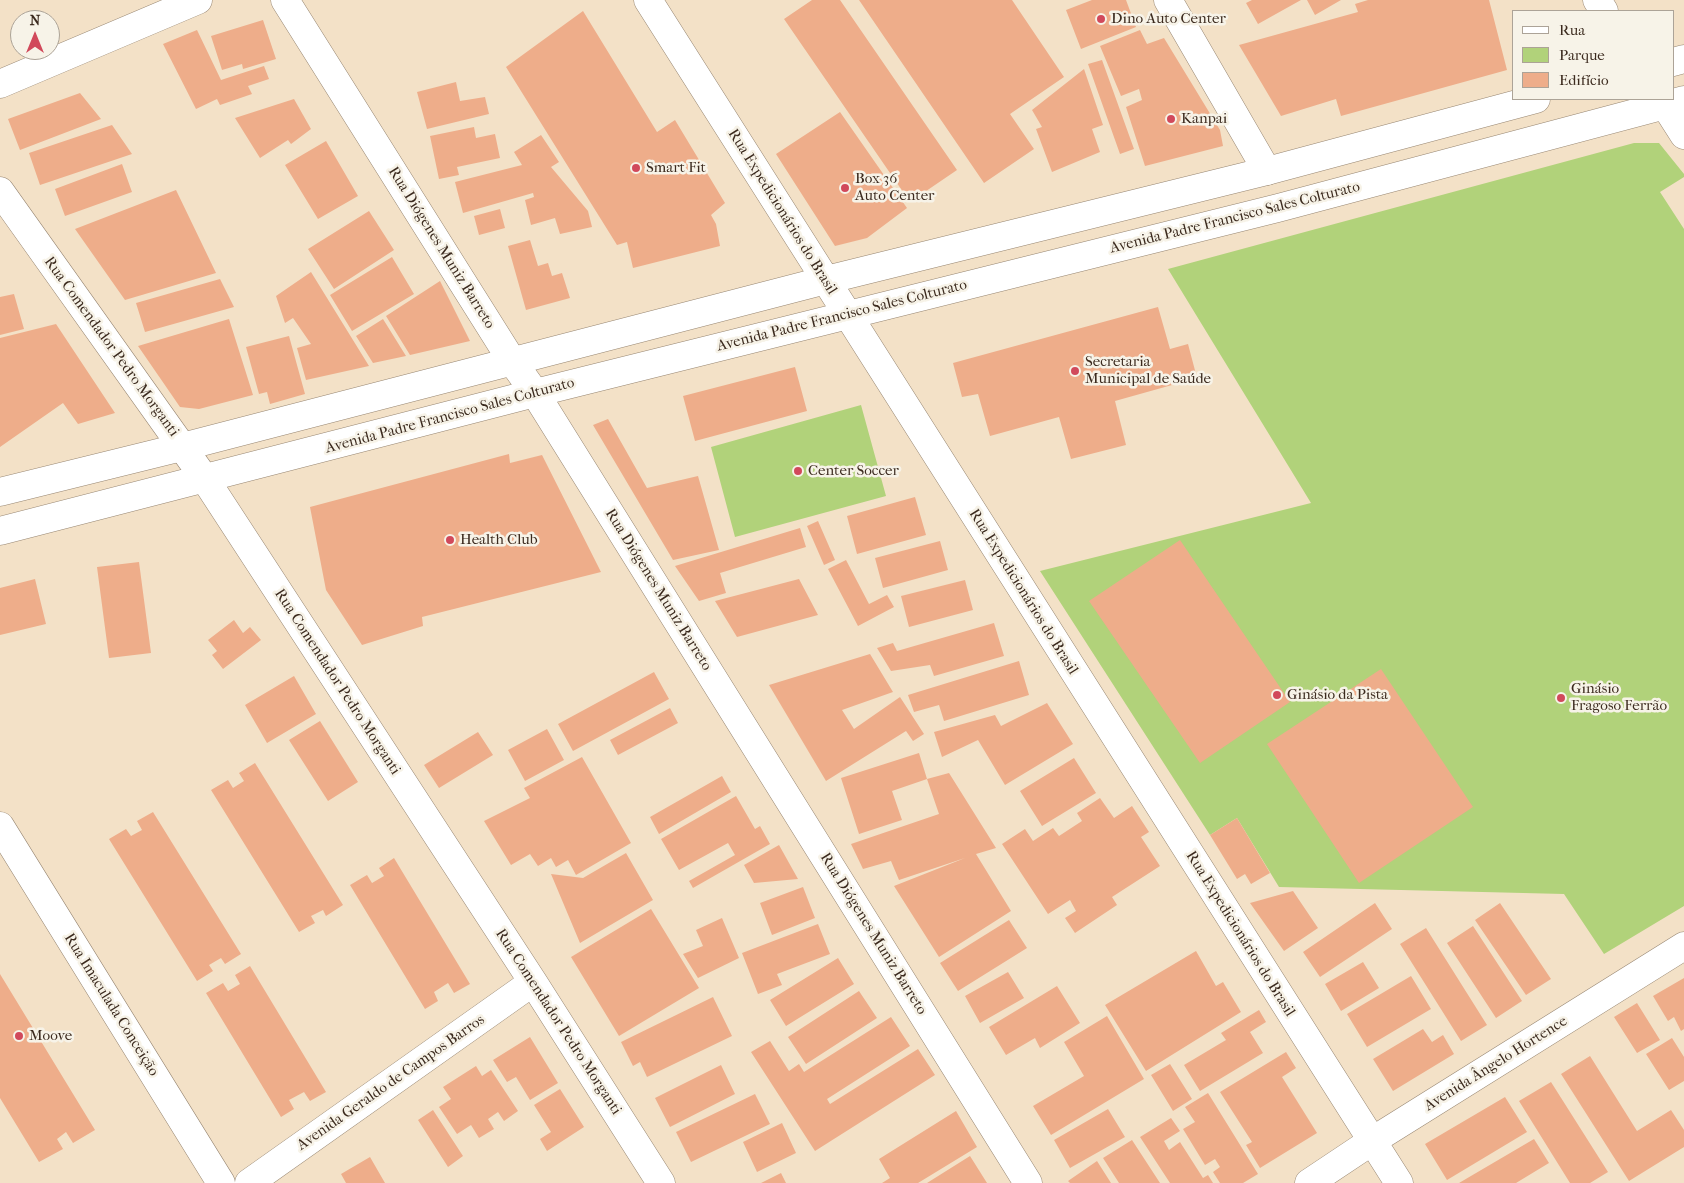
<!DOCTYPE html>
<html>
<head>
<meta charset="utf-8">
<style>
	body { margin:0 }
	#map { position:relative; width:1684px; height:1183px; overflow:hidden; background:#f3e1c7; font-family:"IM FELL French Canon",serif }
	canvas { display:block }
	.legend { position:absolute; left:1512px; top:10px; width:162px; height:90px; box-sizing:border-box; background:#f7f3e8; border:1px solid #aca397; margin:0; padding:6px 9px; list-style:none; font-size:15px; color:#3b2a1e }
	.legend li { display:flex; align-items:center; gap:10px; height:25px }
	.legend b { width:25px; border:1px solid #aca397 }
	.north { position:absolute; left:10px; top:10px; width:50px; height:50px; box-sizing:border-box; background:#f7f3e8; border:1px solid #aca397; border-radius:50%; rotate:0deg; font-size:14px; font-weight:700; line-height:20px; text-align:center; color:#3b2a1e }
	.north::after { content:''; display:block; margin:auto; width:18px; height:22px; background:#d1495b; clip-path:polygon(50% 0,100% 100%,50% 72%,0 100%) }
</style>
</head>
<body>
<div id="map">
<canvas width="1684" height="1183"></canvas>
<ul class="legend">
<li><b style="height:6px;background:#fff"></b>Rua</li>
<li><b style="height:14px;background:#b1d27a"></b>Parque</li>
<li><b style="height:14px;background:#eead8a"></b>Edifício</li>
</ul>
<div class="north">N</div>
</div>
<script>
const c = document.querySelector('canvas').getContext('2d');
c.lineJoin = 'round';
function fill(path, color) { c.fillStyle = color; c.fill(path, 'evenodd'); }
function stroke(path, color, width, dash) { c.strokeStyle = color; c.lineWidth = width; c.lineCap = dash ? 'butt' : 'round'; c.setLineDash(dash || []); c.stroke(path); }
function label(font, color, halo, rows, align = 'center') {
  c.font = font + ' "IM FELL French Canon",serif'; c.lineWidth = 5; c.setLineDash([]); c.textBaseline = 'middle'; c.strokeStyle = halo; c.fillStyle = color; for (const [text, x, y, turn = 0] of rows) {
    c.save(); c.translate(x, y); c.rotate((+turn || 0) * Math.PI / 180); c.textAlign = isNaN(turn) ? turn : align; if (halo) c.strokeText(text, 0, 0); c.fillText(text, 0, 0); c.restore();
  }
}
const green = new Path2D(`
	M1634 143H1659L1684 174V177L1660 192 1684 229V906L1604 954 1564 894 1279 887 1237 818 1210 835 1040 571 1311 503 1168 269Z
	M861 405 886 496 735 537 711 447Z`);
const building = new Path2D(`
	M812 0H840L957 170 910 202 784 19Z
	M859 0H1012L1064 77 1010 114 1034 149 984 183Z
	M1092 0H1126L1136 27 1081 49 1066 10Z
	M1252 0H1301L1258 24 1246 3Z
	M1307 0H1341L1315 15Z
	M1368 0H1489L1507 70 1341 116 1336 99 1281 116 1239 45 1358 12 1355 4Z
	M583 11 657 132 675 120 725 203 711 215 716 224 720 246 633 268 627 242 617 245 506 67Z
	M263 20 276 59 243 69 242 64 222 70 211 36Z
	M197 30 221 80 264 66 269 79 248 86 252 94 220 105 217 99 196 109 163 44Z
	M1140 30 1147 44 1164 38 1220 130 1223 146 1145 166 1126 107 1142 100 1139 89 1121 96 1100 46Z
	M1102 60 1134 149 1120 154 1088 64Z
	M1084 69 1103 125 1092 129 1100 152 1052 172 1036 129 1042 127 1032 110Z
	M456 82 460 101 485 97 489 114 427 129 417 92Z
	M80 93 101 119 20 150 8 119Z
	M294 99 311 129 291 144 288 140 260 158 235 118Z
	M840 112 907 208 867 238 835 246 776 154Z
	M112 125 132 154 40 185 29 153Z
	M474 127 476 138 495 134 500 158 457 167 459 175 439 179 430 136Z
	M541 135 559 162 551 167 588 211 592 227 560 234 555 218 531 225 525 200 534 197 533 193 463 213 455 182 522 165 514 152Z
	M326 141 358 196 318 219 285 165Z
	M122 164 132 192 65 216 55 189Z
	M176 190 216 273 125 300 75 229Z
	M500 209 505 228 479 235 474 216Z
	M369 211 394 250 334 289 308 249Z
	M530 240 538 266 548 263 552 276 562 273 570 298 526 310 508 246Z
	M392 257 414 294 352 331 330 295Z
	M311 272 369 366 306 380 297 348 311 344 293 318 285 323 276 296Z
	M220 279 234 307 145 332 136 303Z
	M440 281 470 341 410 355 386 316Z
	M14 294 24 329 0 335V297Z
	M1158 307 1170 349 1188 344 1197 378 1115 401 1126 445 1071 459 1059 417 990 436 978 394 962 397 953 363Z
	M229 319 253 395 199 409 180 407 138 346Z
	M383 319 406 356 373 363 356 336Z
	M56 324 115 413 78 424 63 403 0 447V338Z
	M289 336 305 394 270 404 267 392 259 394 246 347Z
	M795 367 807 411 695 441 683 396Z
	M608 419 647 488 698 476 719 550 673 560 593 425Z
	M509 454 510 463 542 455 601 572 422 617 423 626 362 645 326 590 310 507Z
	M915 497 926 535 857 554 847 516Z
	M818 521 835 560 824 565 807 526Z
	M800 528 806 547 720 573 726 593 699 601 675 566Z
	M1180 540 1290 702 1200 763 1089 601Z
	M940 541 948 570 883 588 875 558Z
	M846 560 869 604 887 595 894 607 858 626 828 569Z
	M139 562 151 653 109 658 97 567Z
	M35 579 46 624 0 635V588Z
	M799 579 818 615 737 637 715 601Z
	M965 580 973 610 909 627 901 596Z
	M234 620 243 633 250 627 261 640 223 669 212 655 217 651 208 640Z
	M994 623 1004 656 934 676 930 665 891 671 877 648 893 643 897 651Z
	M870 654 893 692 842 710 854 729 900 697 924 734 913 741 906 731 826 781 769 685Z
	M1019 661 1029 695 944 721 939 705 914 712 908 695Z
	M1381 669 1473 807 1359 883 1267 744Z
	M654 672 669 699 573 751 558 724Z
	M294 676 316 714 267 743 245 705Z
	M1047 703 1073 744 1005 785 978 740 942 757 934 732 995 715 1001 726Z
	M670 708 678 723 618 755 610 740Z
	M320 721 358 782 328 801 289 740Z
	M547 729 564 760 525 781 508 750Z
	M478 732 493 755 439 788 424 765Z
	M919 753 927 779 892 791 902 820 859 834 841 778Z
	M582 757 631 843 576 875 568 860 556 867 551 858 538 866 530 854 511 865 484 821 530 798 524 788Z
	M1074 758 1096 793 1042 826 1020 791Z
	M255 763 343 905 326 916 323 910 311 916 315 923 299 932 211 790 228 780 233 788 244 781 239 773Z
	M949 773 996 848 976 854 1011 911 939 957 894 886 965 858 899 880 891 861 863 869 851 844 939 814 927 779Z
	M722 776 731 792 659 834 650 817Z
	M736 796 755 829 760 826 770 844 693 888 689 881 735 855 728 843 679 870 661 839Z
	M1100 798 1114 818 1132 806 1149 832 1141 837 1160 866 1112 897 1117 905 1075 933 1065 918 1076 911 1070 900 1048 914 1002 844 1025 829 1033 841 1053 828 1059 836 1082 821 1077 813Z
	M153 812 241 954 225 964 221 958 209 965 213 971 197 981 109 839 126 829 131 836 142 830 137 821Z
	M1237 818 1270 873 1251 884 1245 874 1237 879 1210 835Z
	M779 845 798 879 754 883 744 865Z
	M626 853 653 900 580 943 551 874 583 878Z
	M394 858 470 984 454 993 448 983 434 992 438 1001 425 1009 350 885 367 875 372 883 384 876 379 868Z
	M803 887 815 918 772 935 760 903Z
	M1293 891 1318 928 1284 951 1250 903Z
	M1375 903 1392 929 1320 977 1303 952Z
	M1500 903 1551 979 1526 995 1475 920Z
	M651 909 699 988 619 1036 571 957Z
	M722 918 739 958 698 978 683 954 703 946 696 930Z
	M1009 920 1027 948 958 991 940 963Z
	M818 924 830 954 777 974 782 985 758 994 742 953Z
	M1473 926 1522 1001 1496 1018 1447 943Z
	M1426 928 1487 1025 1461 1041 1400 944Z
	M1196 951 1216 986 1223 982 1241 1012 1146 1071 1105 1005Z
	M838 958 854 984 786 1026 770 1000Z
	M1363 962 1379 988 1341 1011 1325 984Z
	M250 966 326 1092 310 1101 304 1092 289 1100 294 1109 281 1117 206 993 223 983 228 991 240 984 235 975Z
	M1008 972 1024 998 980 1023 965 996Z
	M0 974 95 1130 73 1143 66 1132 57 1139 63 1149 39 1162 0 1098Z
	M1411 976 1431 1009 1367 1047 1347 1014Z
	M1684 978V1029L1681 1031 1674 1017 1668 1021 1653 996Z
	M1057 986 1080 1023 1040 1048 1035 1038 1006 1055 989 1027Z
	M859 991 877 1018 806 1064 788 1037Z
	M713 997 732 1036 647 1077 640 1062 633 1066 621 1042Z
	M1637 1003 1660 1040 1637 1053 1614 1017Z
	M1259 1010 1266 1022 1250 1032 1263 1053 1200 1091 1184 1065 1226 1040 1221 1033Z
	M1107 1016 1144 1079 1051 1135 1033 1106 1084 1076 1064 1042Z
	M891 1017 910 1046 827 1099 830 1104 918 1049 935 1075 815 1151 751 1052 770 1041 789 1071 799 1064 804 1072Z
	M1423 1029 1432 1042 1443 1035 1454 1054 1393 1091 1373 1059Z
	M530 1037 558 1083 530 1100 516 1077 507 1082 493 1060Z
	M1672 1038 1684 1057V1081L1669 1090 1646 1054Z
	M1286 1052 1296 1068 1282 1077 1317 1133 1260 1168 1246 1145 1252 1142 1220 1092Z
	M1590 1056 1637 1131 1671 1110 1684 1130V1147L1629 1181 1561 1074Z
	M1170 1064 1192 1099 1173 1111 1151 1075Z
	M721 1065 735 1094 670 1127 655 1098Z
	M476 1066 482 1076 491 1070 518 1111 504 1121 498 1112 488 1119 494 1129 479 1138 471 1125 457 1134 439 1107 451 1099 443 1087Z
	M1551 1082 1608 1172 1590 1183H1570L1519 1101Z
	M560 1089 584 1127 547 1151 540 1139 551 1132 534 1105Z
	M1208 1093 1258 1174 1243 1183H1220L1213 1172 1220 1167 1215 1159 1205 1165 1183 1129 1195 1122 1185 1107Z
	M755 1094 770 1124 691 1162 676 1132Z
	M1505 1097 1527 1132 1447 1180 1425 1144Z
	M1108 1109 1125 1137 1070 1168 1054 1140Z
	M433 1110 463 1156 448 1167 418 1120Z
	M956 1111 977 1147 918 1183H882L890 1178 879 1159Z
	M1171 1118 1180 1131 1164 1141 1169 1150 1180 1142 1203 1178 1208 1175 1213 1183H1170L1140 1137Z
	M782 1123 796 1153 757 1172 743 1142Z
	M1534 1139 1549 1163 1516 1183H1459Z
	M1132 1140 1160 1183H1119L1103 1158Z
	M970 1156 987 1183H927Z
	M370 1157 385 1183H346L341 1174Z
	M1097 1161 1111 1183H1070L1068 1181Z
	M781 1173 786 1183H761Z`);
const minor = new Path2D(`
	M285 0 512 361 535 393 1028 1183
	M648 0 1399 1183
	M1168 0 1267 171
	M0 84 198 0
	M0 191 205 479 533 982 661 1183
	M0 826 221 1183
	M249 1183 533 982
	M1309 1183 1372 1141 1684 946`);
const tertiary = new Path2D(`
	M1597 0 1604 11
	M1661 99 1684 135`);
const secondary = new Path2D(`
	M1673 62 1684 59
	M0 492 182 447 826 280 1267 171 1536 99
	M0 531 535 393 1278 208 1684 100`);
const markers = [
	[1101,19,5,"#d1495b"],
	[1171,119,5,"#d1495b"],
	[636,168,5,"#d1495b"],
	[845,188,5,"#d1495b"],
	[1075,371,5,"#d1495b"],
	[798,471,5,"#d1495b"],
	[450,540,5,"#d1495b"],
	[1277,695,5,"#d1495b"],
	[1561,698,5,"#d1495b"],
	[19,1036,5,"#d1495b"]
];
const poiNames = [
	["Dino Auto Center",1111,19],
	["Kanpai",1181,119],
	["Smart Fit",646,168],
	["Box 36",855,179],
	["Auto Center",855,196],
	["Secretaria",1085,362],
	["Municipal de Saúde",1085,379],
	["Center Soccer",808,471],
	["Health Club",460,540],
	["Ginásio",1571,689],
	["Fragoso Ferrão",1571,706],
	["Ginásio da Pista",1287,695],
	["Moove",29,1036]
];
const streetNames = [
	["Rua Expedicionários do Brasil",782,212,58],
	["Avenida Padre Francisco Sales Colturato",1235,218,-14],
	["Rua Diógenes Muniz Barreto",441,248,58],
	["Avenida Padre Francisco Sales Colturato",842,316,-14],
	["Rua Comendador Pedro Morganti",111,347,54],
	["Avenida Padre Francisco Sales Colturato",450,416,-15],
	["Rua Diógenes Muniz Barreto",658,590,58],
	["Rua Expedicionários do Brasil",1023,592,58],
	["Rua Comendador Pedro Morganti",337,682,57],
	["Rua Diógenes Muniz Barreto",873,934,58],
	["Rua Expedicionários do Brasil",1240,934,58],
	["Rua Imaculada Conceição",111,1005,58],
	["Rua Comendador Pedro Morganti",558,1022,57],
	["Avenida Ângelo Hortence",1496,1064,-32],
	["Avenida Geraldo de Campos Barros",391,1083,-35]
];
fill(green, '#b1d27a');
fill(building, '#eead8a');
stroke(minor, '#978672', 29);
stroke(tertiary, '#978672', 29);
stroke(secondary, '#978672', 29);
stroke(minor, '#fff', 28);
stroke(tertiary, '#fff', 28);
stroke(secondary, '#fff', 28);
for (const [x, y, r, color] of markers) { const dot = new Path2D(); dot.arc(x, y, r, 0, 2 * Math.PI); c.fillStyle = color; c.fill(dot); stroke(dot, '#f7f3e8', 2); }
label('15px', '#3b2a1e', '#f7f3e8', poiNames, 'left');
label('15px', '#3b2a1e', '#f7f3e8', streetNames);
</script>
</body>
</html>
